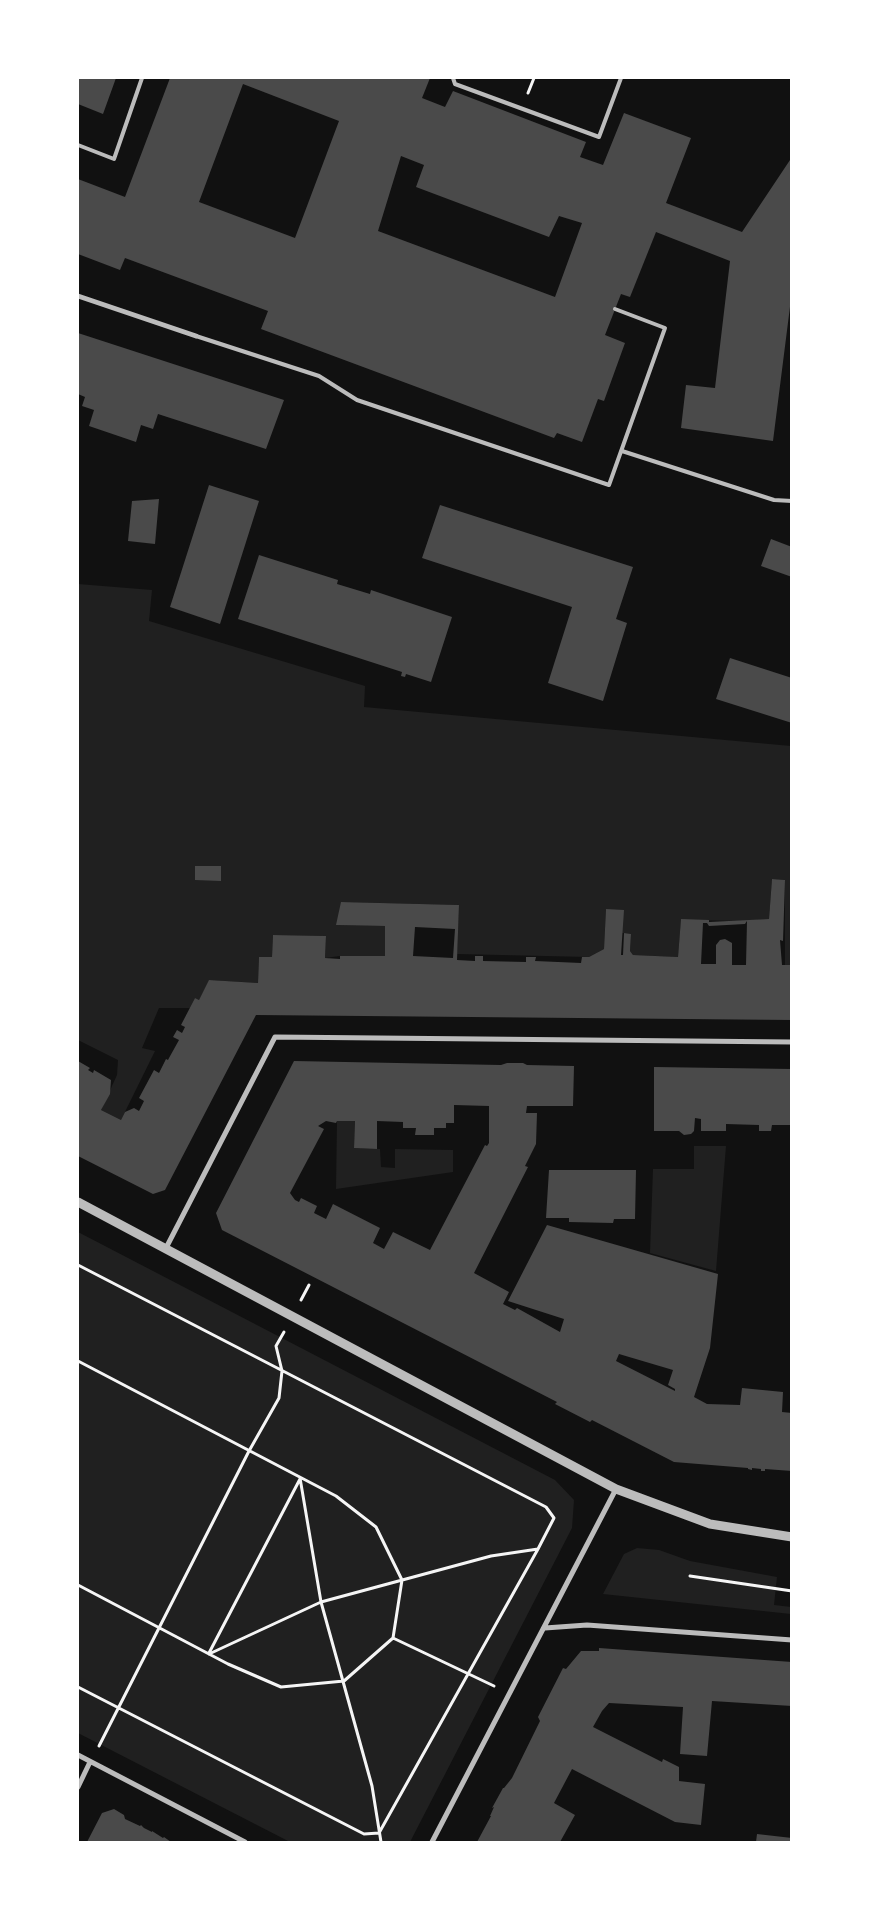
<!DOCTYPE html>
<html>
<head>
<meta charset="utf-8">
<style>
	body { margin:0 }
	#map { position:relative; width:869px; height:1920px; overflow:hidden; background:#111; font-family:"IBM Plex Serif",serif }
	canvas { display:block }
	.frame { position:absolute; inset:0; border:79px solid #fff; pointer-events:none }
</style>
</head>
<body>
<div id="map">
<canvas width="869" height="1920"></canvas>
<div class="frame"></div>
</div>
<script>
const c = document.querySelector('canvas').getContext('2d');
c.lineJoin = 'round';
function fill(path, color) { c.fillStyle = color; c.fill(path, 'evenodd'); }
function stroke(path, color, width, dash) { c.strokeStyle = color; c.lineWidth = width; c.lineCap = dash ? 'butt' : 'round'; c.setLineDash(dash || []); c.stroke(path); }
const green = new Path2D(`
	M78 584 152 590 149 621 365 686 364 707 791 746V965H785V880L772 879 769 919 744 921 681 920 678 957 633 955 630 951 631 934 622 933 606 909 604 949 589 957 457 954 459 905 342 902 337 925 385 926V956H340L325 958 326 936 273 935 272 957H259L258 983 210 980 199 1000 195 998 190 1008H159L142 1048 155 1051 121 1120 101 1110 117 1075 118 1060 78 1040Z
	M337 1121H355L354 1148 380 1149 381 1167 395 1168V1149L453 1150V1172L336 1189Z
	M694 1146H726L716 1271 650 1253 653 1169H694Z
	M78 1232 555 1480 574 1500 572 1528 410 1842H290L78 1733Z
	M637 1548 659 1550 690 1561 777 1577 774 1605 791 1607V1614L603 1594 624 1554Z`);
const building = new Path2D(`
	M78 78H116L103 114 78 104Z
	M170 78H430L422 98 445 107 453 91 586 142 580 157 603 165 624 113 691 138 666 203 742 232 792 157V291L773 441 681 428 686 385 715 388 730 261 656 232 630 297 621 294 605 335 625 343 604 401 598 399 582 442 557 433 554 438 261 329 268 311 125 258 120 270 78 254V179L125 197ZM243 84 339 121 295 238 199 202ZM401 156 424 165 416 187 549 237 559 216 582 223 555 297 378 231Z
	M78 333 284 400 266 449 158 414 153 429 141 425 136 442 89 426 94 410 82 406 85 397 78 394Z
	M209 485 259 501 220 624 170 607Z
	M159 499 155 544 128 541 132 501Z
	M440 505 633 567 616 619 627 623 603 701 548 683 572 607 422 558Z
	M771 539 792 547V577L761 566Z
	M259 555 338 580 337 584 370 594 371 590 452 617 431 682 406 674 405 677 401 676 402 672 238 619Z
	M730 658 792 678V723L716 699Z
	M195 866H221V881L195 880Z
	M772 879 785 880 783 941 780 940 782 965H792V1020L256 1015 165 1190 153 1194 78 1156V1061L90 1068 88 1070 93 1073 94 1070 111 1080 110 1094 101 1110 121 1120 125 1112 134 1108 139 1111 144 1101 139 1098 154 1070 159 1073 166 1059 168 1060 169 1058 179 1040 173 1037 177 1030 182 1033 185 1027 181 1025 195 998 199 1000 209 980 258 983 259 957H272L273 935 326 936 325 958 340 959V956H385V926L336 925 341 902 459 905 457 960 475 961V956H483V961L526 962V957H536L535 961 581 963 582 957H589L604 949 606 909 624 910 621 955H623L624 933 631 934 630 951 633 955 678 957 681 919 709 920V922L769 919ZM747 921 746 965H732V943L725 939 720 940 716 945V964H701L703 923H707L709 926 745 924ZM415 927 455 929 453 958 413 956Z
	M294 1061 501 1065 507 1063H523L527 1065 574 1066 573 1106H527L526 1113H537L536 1144 525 1166 528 1167 474 1273 509 1292 503 1304 515 1310 517 1308 560 1332 564 1319 508 1301 547 1225 718 1274 710 1348 694 1397 707 1404 740 1405 742 1388 783 1392 782 1412 792 1413V1471L765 1469V1471H761V1469L752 1468V1470L748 1469V1468L674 1462 592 1420 590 1422 555 1404 557 1402 222 1230 216 1213ZM454 1105 489 1106V1143L487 1146 485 1145 430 1250 393 1232 384 1249 373 1243 380 1228 333 1204 326 1219 314 1213 317 1206 301 1198 299 1202 295 1200 290 1193 324 1129 318 1126 326 1121 336 1123 337 1121H355L354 1148 377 1149V1121L403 1122V1128H416L415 1135H434V1128H446V1123H454ZM619 1354 673 1370 668 1385 675 1389V1391L616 1361Z
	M654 1067 792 1069V1125H772L771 1131H759V1125L726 1124V1131H701V1119L695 1118 694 1131 691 1134 684 1135 679 1131H654Z
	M549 1170H636L635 1219H614L613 1223 569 1222V1218H546Z
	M599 1648 792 1662V1706L712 1701 707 1756 680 1754 683 1707 609 1703 602 1711 593 1727 662 1762 663 1759 679 1767V1781L705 1784 701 1825 675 1822 572 1769 554 1803 575 1815 560 1842H477L491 1816H490L494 1807 492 1808 503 1788H504L512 1778 540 1721 538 1717 563 1668 566 1669 581 1651H599Z
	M114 1809 124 1815 125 1819 140 1826 141 1825 144 1828 152 1832V1831L163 1838 164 1837 171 1842H87L102 1813Z
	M757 1834 792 1838V1842H756Z`);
const path = new Path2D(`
	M528 93 534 78
	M78 1265 546 1507 554 1518 538 1549 491 1556 321 1602 209 1654
	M301 1300 309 1285
	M78 1361 336 1496 376 1527 402 1580 393 1638 344 1681 281 1687 228 1664 78 1585
	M300 1478 321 1602 372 1786 381 1842
	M690 1576 792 1591
	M393 1638 494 1686
	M209 1653 300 1479
	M78 1687 364 1834 379 1833 538 1549
	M99 1746 249 1451 279 1398 282 1371 276 1346 284 1332`);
const service = new Path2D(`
	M453 78 455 84 599 137 621 78
	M78 145 114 159 142 78
	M196 336 319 376 357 400 609 485 665 328 615 309
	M622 451 774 500 792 501`);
const minor = new Path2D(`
	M78 296 196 336
	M166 1248 275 1037 792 1042
	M545 1628 587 1625 792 1640
	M78 1755 245 1842
	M78 1787 90 1762
	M432 1842 616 1489`);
const tertiary = new Path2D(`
	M78 1202 616 1489 710 1524 792 1537`);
fill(green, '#202020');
fill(building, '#4a4a4a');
stroke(path, '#f5f5f5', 3);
stroke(service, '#bcbcbc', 4);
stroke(minor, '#bcbcbc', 5);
stroke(tertiary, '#bcbcbc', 9);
</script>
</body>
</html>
